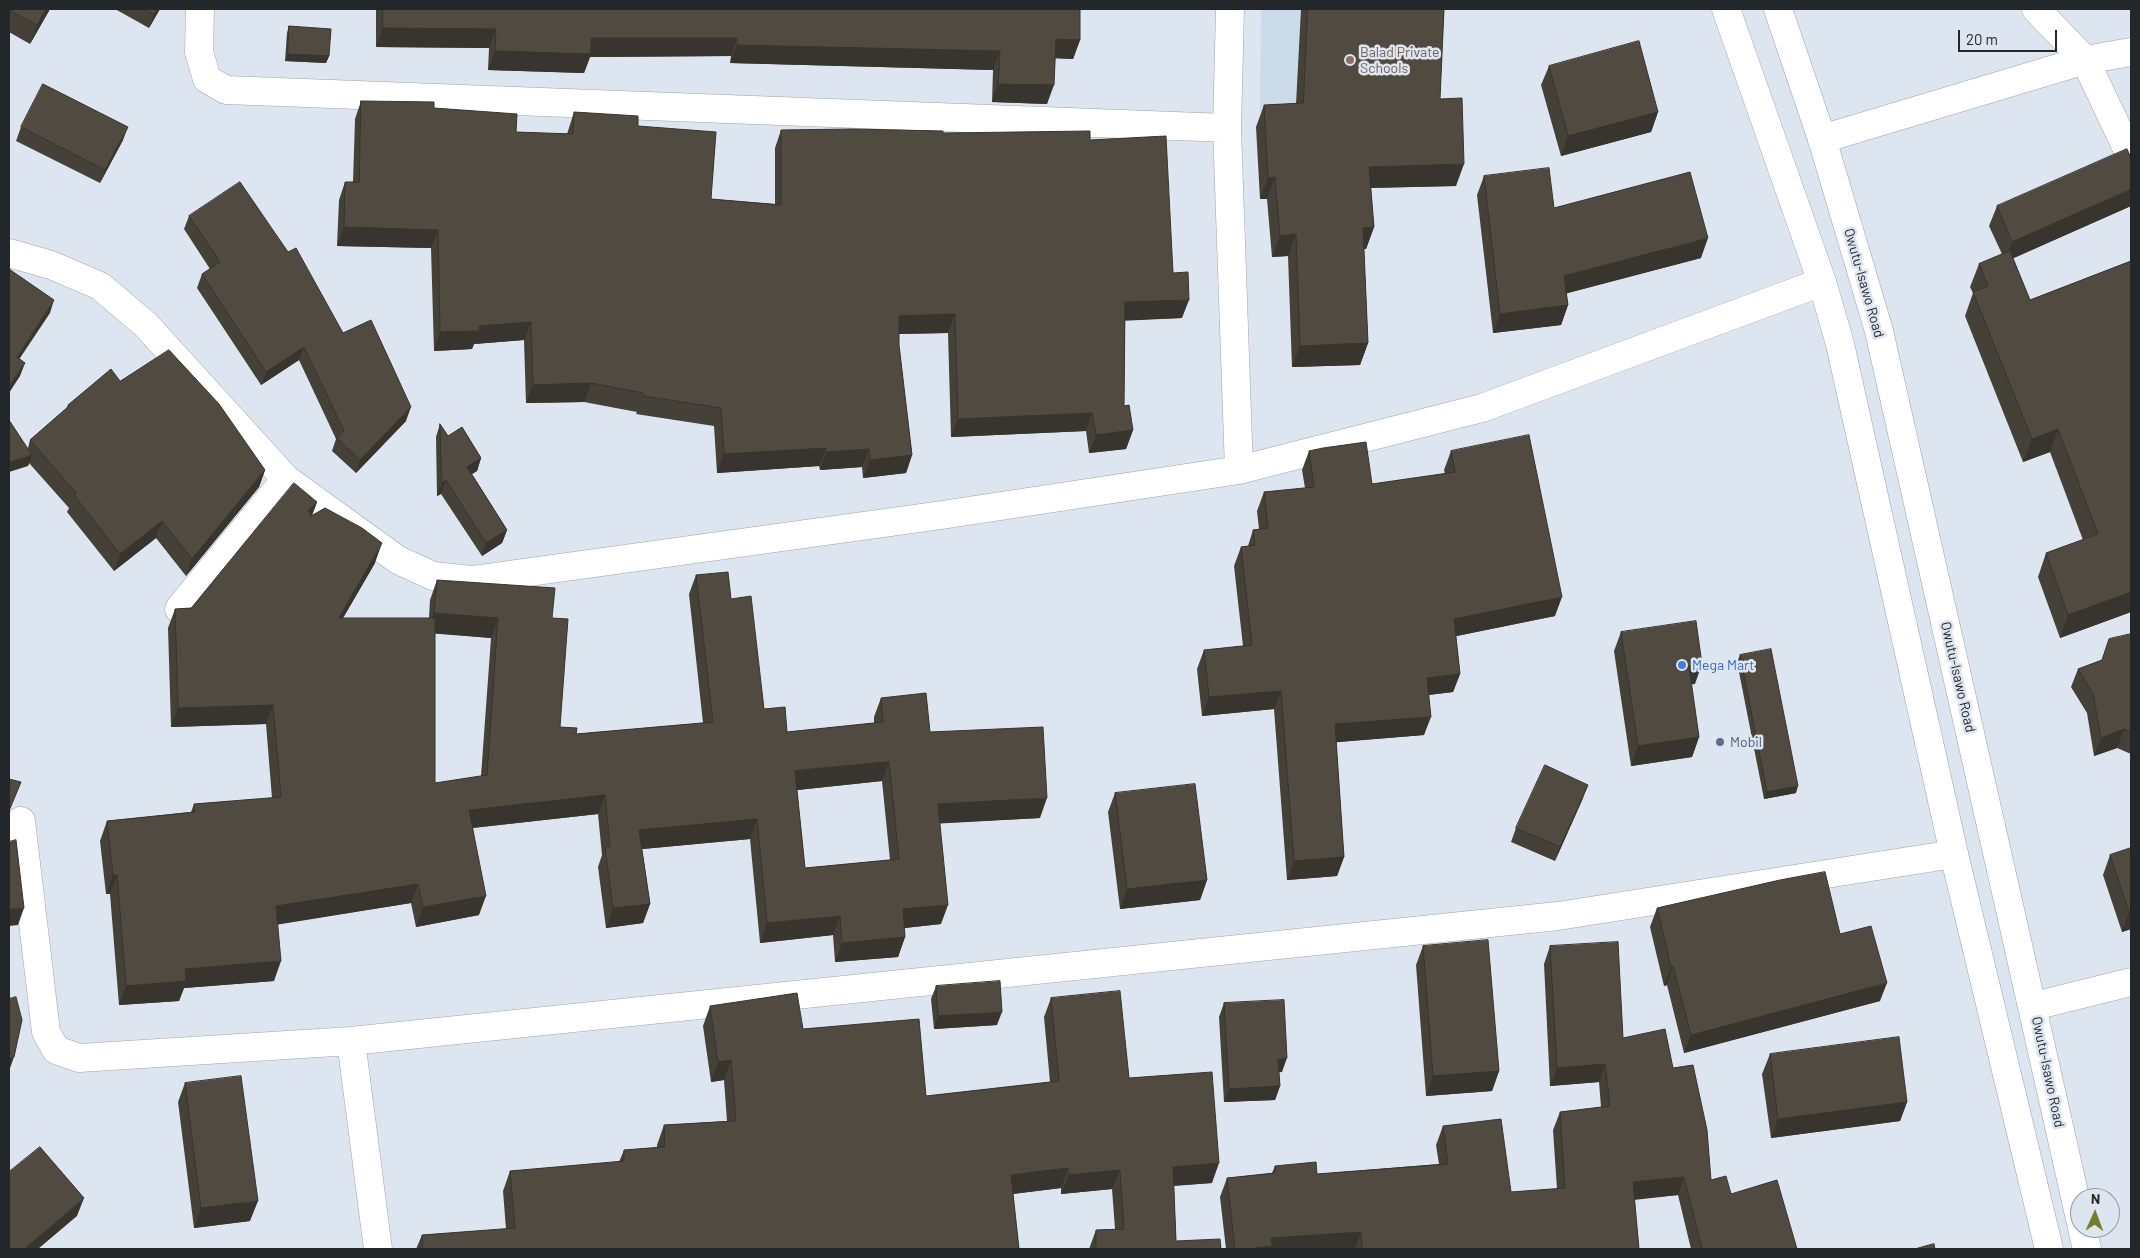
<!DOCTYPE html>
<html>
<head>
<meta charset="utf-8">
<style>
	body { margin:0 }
	#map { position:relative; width:2140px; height:1258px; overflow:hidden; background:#dde6f0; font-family:Barlow,sans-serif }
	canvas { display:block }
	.frame { position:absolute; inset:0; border:10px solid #23272a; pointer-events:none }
	.north { position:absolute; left:2070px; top:1188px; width:50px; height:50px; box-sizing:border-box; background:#dde6f0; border:1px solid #939aa1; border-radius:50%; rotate:2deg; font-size:14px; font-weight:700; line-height:20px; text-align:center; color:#23272a }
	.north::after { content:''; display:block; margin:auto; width:18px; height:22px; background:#737f2c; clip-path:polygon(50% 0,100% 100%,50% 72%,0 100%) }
	.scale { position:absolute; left:1958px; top:30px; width:99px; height:22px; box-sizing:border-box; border:2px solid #23272a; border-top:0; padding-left:6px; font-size:15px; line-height:18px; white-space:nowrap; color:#23272a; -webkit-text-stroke:4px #dde6f0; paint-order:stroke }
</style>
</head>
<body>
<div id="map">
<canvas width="2140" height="1258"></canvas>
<div class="frame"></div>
<div class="north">N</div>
<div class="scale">20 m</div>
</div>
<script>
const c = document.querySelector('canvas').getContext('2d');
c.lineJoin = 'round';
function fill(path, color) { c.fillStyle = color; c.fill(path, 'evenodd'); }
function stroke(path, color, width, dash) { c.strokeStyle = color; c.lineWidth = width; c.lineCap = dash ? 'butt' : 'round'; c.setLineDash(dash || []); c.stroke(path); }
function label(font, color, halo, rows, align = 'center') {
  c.font = font + ' Barlow,sans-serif'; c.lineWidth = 5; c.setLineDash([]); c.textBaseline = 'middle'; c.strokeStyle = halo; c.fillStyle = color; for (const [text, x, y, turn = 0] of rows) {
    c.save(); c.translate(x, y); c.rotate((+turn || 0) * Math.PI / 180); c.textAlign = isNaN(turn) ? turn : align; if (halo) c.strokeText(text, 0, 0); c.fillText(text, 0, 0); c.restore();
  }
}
const built = new Path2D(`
	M1261 9H1439L1440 114 1260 112Z`);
const street = new Path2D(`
	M200 9 199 52 207 79 226 90 1227 128
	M1230 9 1227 128 1239 470
	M2036 9 2085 60 2131 157
	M1822 139 2085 60 2131 52
	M9 253 51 265 100 286 146 325 286 479 398 560 433 576 472 580 935 516 1239 470 1482 408 1822 282
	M179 609 286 479
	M21 821 46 1032 56 1050 79 1058 351 1041 1558 916 1954 854
	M2034 1006 2131 982
	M351 1041 378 1249`);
const secondary = new Path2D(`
	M1726 9 1822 282 1840 344 1954 854 2049 1249
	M1778 9 1822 139 1879 331 2080 1219
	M2082 1228 2087 1249`);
const wall = new Path2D(`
	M9 9H50L30 44 9 32Z
	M115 9H160L149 28Z
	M376 9H1080V40L1073 59 1055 58 1047 104 992 102 993 70 730 63 731 56 590 57 584 73 488 70 489 48 376 47Z
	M1301 9H1444L1440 99 1456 186 1371 188 1374 227 1366 249H1364L1368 343 1360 365 1292 367 1288 256 1272 257 1267 199H1260L1256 127 1264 105 1296 104Z
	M289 26 329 56 326 63 285 61 287 33Z
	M1549 66 1658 112 1651 132 1561 156 1541 85Z
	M361 101 434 108 516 132 567 134 568 131 574 112 638 126 711 199 775 204V148L781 130 943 133 1090 140 1173 273 1182 318 1125 320 1124 406 1133 430 1126 449 1089 453 1086 431 951 437 948 333 899 334V345L912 455 906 473 863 478 862 467 820 470 819 466 717 473 714 426 636 414 637 412 584 402 526 403 524 340 474 344 472 349 434 351 431 248 337 246 339 200 345 182H353L355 119Z
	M21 127 123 140 100 183 16 141Z
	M1484 176 1554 208 1701 258 1566 293 1568 305 1561 325 1493 333 1477 195Z
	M1997 206H2131L2013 258 2030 300 2131 261V612L2060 638 2038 577 2046 553 2083 540 2050 452 2023 462 1965 316 1973 293 1970 287 1979 264 2002 254 1989 226Z
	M189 216 343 333 406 421 356 473 332 451 336 439 299 360 261 385 197 288 202 274 210 269 184 229Z
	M120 381 265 470 259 487 186 576 156 538 114 571 67 512 69 508 29 463 28 466V448L30 440 66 409 68 405Z
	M440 424 448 436 481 458 477 471 472 474 507 530 502 543 482 556 441 494 437 496 436 437Z
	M1309 451 1372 484 1445 474 1444 470 1451 451 1555 616 1456 636 1460 674 1453 692 1428 695 1424 735 1336 742 1344 857 1337 876 1287 880 1274 709 1202 716 1197 669 1204 650 1243 646 1234 566 1241 547 1248 546 1253 530 1259 529 1257 511 1264 492 1305 488 1302 470Z
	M317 502 312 515 375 563 343 618H429L430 600 437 580 552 618 560 727 576 734 703 723 689 594 696 575 731 599 764 709 787 732 874 723V717L881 698 930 732 1040 818 940 823 941 924 904 928 905 937 898 957 835 962 833 935 760 943 750 839 642 849 650 904 643 923 606 928 598 867 602 855 598 814 473 828 479 915 416 927 411 903 277 924 274 981 184 988 179 1001 119 1005 110 894H106L100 841 107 821 191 812 194 804 272 798 266 724 171 727 168 628 175 609 191 608ZM435 633 491 638 481 776 435 783ZM882 781 890 860 805 868 797 790Z
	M1621 632 1695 684H1691L1699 737 1692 757 1631 766 1614 651Z
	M2131 634V754L2117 748 2094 756 2087 713 2071 687 2078 669 2102 660Z
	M1740 655 1796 793 1764 799 1737 662Z
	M1115 793 1207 880 1200 900 1120 909 1108 812Z
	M1583 798 1555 861 1511 842 1516 828Z
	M2131 848V929L2122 932 2103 875 2110 855Z
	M1657 908 1840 934 1880 1001 1684 1053 1667 985 1664 986 1650 927Z
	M1423 946 1499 1071 1492 1091 1426 1096 1416 965Z
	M1550 946 1623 1038 1673 1068 1711 1180 1731 1194 1797 1249H1691L1678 1195 1634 1200 1639 1249H1226L1220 1197 1227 1178 1272 1173 1275 1166 1317 1174 1439 1164 1436 1145 1443 1126 1511 1192 1557 1189 1553 1130 1560 1112 1601 1107 1599 1082 1550 1086 1544 964Z
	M936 986 997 1025 934 1029 931 999Z
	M1051 998 1129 1078 1212 1183 1174 1186 1176 1241 1221 1249H1089L1096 1230 1115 1229 1112 1189 1061 1194V1188L1013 1194 1019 1249H416L422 1235 506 1229 503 1191 510 1171 619 1162 624 1150 657 1147V1145L664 1125 727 1121 724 1080 711 1082 703 1026 710 1006 803 1029 926 1096 1050 1082 1044 1017Z
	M1224 1003 1282 1072H1279L1280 1086 1275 1100 1224 1102 1219 1017Z
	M1770 1054 1907 1102 1900 1121 1771 1138 1762 1074Z
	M185 1083 250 1221 194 1228 178 1102Z`);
const shadedWall = new Path2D(`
	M46 9H50L30 44 37 25Z
	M157 9H160L149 28 154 14Z
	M383 28 496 29 489 48 376 47Z
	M591 38H737L731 56 590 57 584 73 488 70 495 51Z
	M1056 39 1080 40 1073 59 1049 58Z
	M737 45 1000 51 993 70 730 63Z
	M288 54 329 56 326 63 285 61Z
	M998 84 1054 85 1047 104 992 102Z
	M1658 112 1651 132 1561 156 1568 136Z
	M128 127 123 140 100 183 105 170Z
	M1464 164 1456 186 1361 188 1369 167Z
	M1275 177 1267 199H1260L1268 178Z
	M2131 189V206L2005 262 2012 242Z
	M344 227 438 230 431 248 337 246Z
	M1374 227 1366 249 1355 250 1363 228Z
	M1296 234 1288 256 1272 257 1280 236Z
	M1708 238 1701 258 1557 296 1564 276Z
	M54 300 50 313 12 370 17 357Z
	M1189 300 1182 318 1119 321 1125 302Z
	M1568 305 1561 325 1493 333 1500 314Z
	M955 314 948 333 892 334 899 316Z
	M531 322 524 340 474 344 472 349 434 351 440 332 479 326Z
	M1368 343 1360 365 1292 367 1300 346Z
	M304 347 299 360 261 385 266 372Z
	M25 363 20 376 9 393V386Z
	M591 383 584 402 526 403 533 385Z
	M411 407 406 421 356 473 360 460Z
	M1092 413 1086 431 951 437 958 419Z
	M2058 429 2050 452 2023 462 2032 439Z
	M1133 430 1126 449 1089 453 1096 435Z
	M826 448 819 466 717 473 724 454Z
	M869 449 862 467 820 470 826 452Z
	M32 455 28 466 9 472V462Z
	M912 455 906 473 863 478 870 460Z
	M481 458 477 471 462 480 467 467Z
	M265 470 259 487 186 576 192 559Z
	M446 480 441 494 437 496 442 483Z
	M317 502 310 521 308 511Z
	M162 521 156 538 114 571 120 554Z
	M507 530 502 543 482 556 486 543Z
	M382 543 375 563 332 637 339 618Z
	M2131 592V612L2060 638 2068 615Z
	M1562 597 1555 616 1447 638 1454 619Z
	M434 613 498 618 491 638 427 633Z
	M1702 664 1695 684 1682 686 1689 666Z
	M1460 674 1453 692 1420 696 1427 678Z
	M1281 691 1274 709 1202 716 1209 697Z
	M273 705 266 724 171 727 178 708Z
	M1431 717 1424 735 1328 743 1335 724Z
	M2124 729 2117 748 2094 756 2101 738Z
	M1699 737 1692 757 1631 766 1638 746Z
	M889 762 882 781 788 791 795 771Z
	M1588 785 1583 798 1555 861 1560 847Z
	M1798 786 1796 793 1764 799 1767 792Z
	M605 795 598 814 462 829 469 810Z
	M1047 798 1040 818 931 824 938 804Z
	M757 819 750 839 632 850 639 830Z
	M1344 857 1337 876 1287 880 1294 861Z
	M113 875H117L110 894H106Z
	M1207 880 1200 900 1120 909 1127 889Z
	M418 884 411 903 269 926 276 906Z
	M486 896 479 915 416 927 423 907Z
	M650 904 643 923 606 928 613 908Z
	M948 905 941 924 896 929 903 909Z
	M24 908 18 925 9 926V909Z
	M2131 911V929L2122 932 2129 912Z
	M840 916 833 935 760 943 767 923Z
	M905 937 898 957 835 962 842 943Z
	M281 961 274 981 184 988 179 1001 119 1005 126 986 185 969Z
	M1673 966 1667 985 1664 986 1671 967Z
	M1887 983 1880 1001 1684 1053 1691 1035Z
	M1002 1012 997 1025 934 1029 938 1016Z
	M14 1057 9 1071V1058Z
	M1287 1058 1282 1072 1273 1073 1278 1059Z
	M731 1060 724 1080 711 1082 718 1062Z
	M1605 1064 1599 1082 1550 1086 1557 1068Z
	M1499 1071 1492 1091 1426 1096 1433 1076Z
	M1280 1086 1275 1100 1224 1102 1229 1089Z
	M1907 1102 1900 1121 1771 1138 1778 1119Z
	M1219 1163 1212 1183 1166 1186 1173 1167Z
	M1068 1168 1061 1188 1004 1195 1011 1175Z
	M1120 1170 1112 1189 1061 1194 1069 1175Z
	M1684 1177 1678 1195 1626 1200 1633 1182Z
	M84 1198 77 1216 38 1249H24Z
	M258 1201 250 1221 194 1228 201 1208Z
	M1361 1232 1355 1249H1247L1271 1238Z`);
const building = new Path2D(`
	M9 9H46L37 25 9 10Z
	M144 9H157L154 14Z
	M383 9H1080V40L1056 39 1054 85 998 84 1000 51 737 45V38H591V54L495 51 496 29 383 28Z
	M1308 9H1444L1440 99 1462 98 1464 164 1369 167 1374 227 1363 228 1368 343 1300 346 1296 234 1280 236 1275 177 1268 178 1264 105 1303 103Z
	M289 26 331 29 329 56 288 54Z
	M1639 41 1658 112 1568 136 1549 66Z
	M43 84 128 127 105 170 21 127Z
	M361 101 434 102V108L517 114 516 132 573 134 574 112 638 116V126L716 132 711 199 781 205V130L851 129 943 131V133L1090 131V140L1166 136 1173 273 1188 272 1189 300 1125 302 1124 406 1129 405 1133 430 1096 435 1092 413 958 419 955 314 899 316V345L912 455 870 460 869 449 826 452V448L724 454 721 408 643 396V393L591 383 533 385 531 322 479 326V331L440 332 438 230 344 227 345 182H359Z
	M2127 149 2131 158V189L2012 242 1997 206Z
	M1549 168 1554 208 1690 172 1708 238 1564 276 1568 305 1500 314 1484 176Z
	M240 182 288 252 296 248 343 333 371 320 411 407 360 460 337 438 344 431 304 347 266 372 202 274 220 262 189 216Z
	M2010 251 2030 300 2131 261V592L2068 615 2046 553 2098 534 2058 429 2032 439 1973 292 1988 286 1979 264Z
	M9 269 54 300 17 357 25 363 9 386Z
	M169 350 219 404 265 470 192 559 162 521 120 554 74 495 76 493 30 440 69 406 68 405 111 369 120 381Z
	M9 420 32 455 9 462Z
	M440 424 448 436 462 427 481 458 467 467 507 530 486 543 446 480 442 483Z
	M1529 435 1562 597 1454 619 1460 674 1427 678 1431 717 1335 724 1344 857 1294 861 1281 691 1209 697 1204 650 1252 645 1241 547 1255 545 1253 530 1268 528 1264 492 1314 487 1309 451 1323 448 1366 442 1372 484 1455 472 1451 451Z
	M294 483 317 502 308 511 311 516 325 508 362 528 382 543 339 618H435V783L487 775 498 618 434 613 437 580 555 588 552 618 568 619 560 727 577 728 576 734 713 722 696 575 728 572 731 599 751 596 764 709 785 707 787 732 883 722 881 698 926 693 930 732 1043 727 1047 798 938 804 948 905 903 909 905 937 842 943 840 916 767 923 757 819 639 830 650 904 613 908 605 847 610 846 605 795 469 810 486 896 423 907 418 884 276 906 281 961 185 969 186 981 126 986 117 875H113L107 821 195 812 194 804 281 797 273 705 178 708 175 609 191 608ZM889 762 899 859 805 868 795 771Z
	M1696 621 1702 664 1689 666 1699 737 1638 746 1621 632Z
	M2131 634V732L2124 729 2101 738 2093 694 2078 669 2102 660 2109 639Z
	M1771 649 1798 786 1767 792 1740 655Z
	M1545 765 1588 785 1560 847 1516 828Z
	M9 779 21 782 9 811Z
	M1195 784 1207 880 1127 889 1115 793Z
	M16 840 24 908 9 909V842Z
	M2131 848V911L2129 912 2110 855Z
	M1825 872 1840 934 1871 926 1887 983 1691 1035 1673 966 1671 967 1657 908 1780 880Z
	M1488 940 1499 1071 1433 1076 1423 946Z
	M1618 942 1623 1038 1665 1029 1673 1068 1693 1065 1707 1130 1711 1180 1726 1176 1731 1194 1777 1180 1797 1249H1702L1684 1177 1633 1182 1639 1249H1362L1361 1232 1271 1238 1272 1246 1247 1249H1235L1227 1178 1275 1173V1166L1316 1162 1317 1174 1448 1164 1443 1126 1501 1119 1511 1192 1565 1188 1560 1112 1610 1106 1605 1064 1557 1068 1550 946Z
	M1000 981 1002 1012 938 1016 936 986Z
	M1120 991 1129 1078 1212 1072 1219 1163 1173 1167 1176 1241 1220 1239 1221 1249H1096V1230L1124 1229 1120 1170 1069 1175 1068 1168 1011 1175 1019 1249H423L422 1235 515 1228 510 1171 624 1161V1150L665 1147 664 1125 736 1121 731 1060 718 1062 710 1006 797 993 803 1029 919 1019 926 1096 1059 1081 1051 998Z
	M16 997 22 1020 14 1057 9 1058V999Z
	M1284 1000 1287 1058 1278 1059 1280 1086 1229 1089 1224 1003Z
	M1899 1037 1907 1102 1778 1119 1770 1054Z
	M241 1076 258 1201 201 1208 185 1083Z
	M40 1147 84 1198 24 1249H9V1172Z
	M1934 1244 1935 1249H1915Z`);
const markers = [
	[1350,60,5,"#8d6e63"],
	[1682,665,5,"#3f7fe0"],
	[1720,742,5,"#5c6f8a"]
];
const educationNames = [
	["Balad Private",1360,52],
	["Schools",1360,68]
];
const streetNames = [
	["Owutu-Isawo Road",1864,283,74],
	["Owutu-Isawo Road",1958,677,77],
	["Owutu-Isawo Road",2048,1072,78]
];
const shopNames = [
	["Mega Mart",1692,665]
];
const serviceNames = [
	["Mobil",1730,742]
];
fill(built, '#ccdbea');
stroke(street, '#9ba4ac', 29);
stroke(secondary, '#9ba4ac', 29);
stroke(street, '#fff', 28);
stroke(secondary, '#fff', 28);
fill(wall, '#454038');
fill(shadedWall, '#38342e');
fill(building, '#504a41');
stroke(building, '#38342e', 1);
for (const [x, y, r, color] of markers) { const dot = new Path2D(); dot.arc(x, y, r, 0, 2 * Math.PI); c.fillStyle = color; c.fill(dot); stroke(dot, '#dde6f0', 2); }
label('14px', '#785e54', '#dde6f0', educationNames, 'left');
label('14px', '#23272a', '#dde6f0', streetNames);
label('14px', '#366cbe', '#dde6f0', shopNames, 'left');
label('14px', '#4e5e75', '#dde6f0', serviceNames, 'left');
</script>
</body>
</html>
